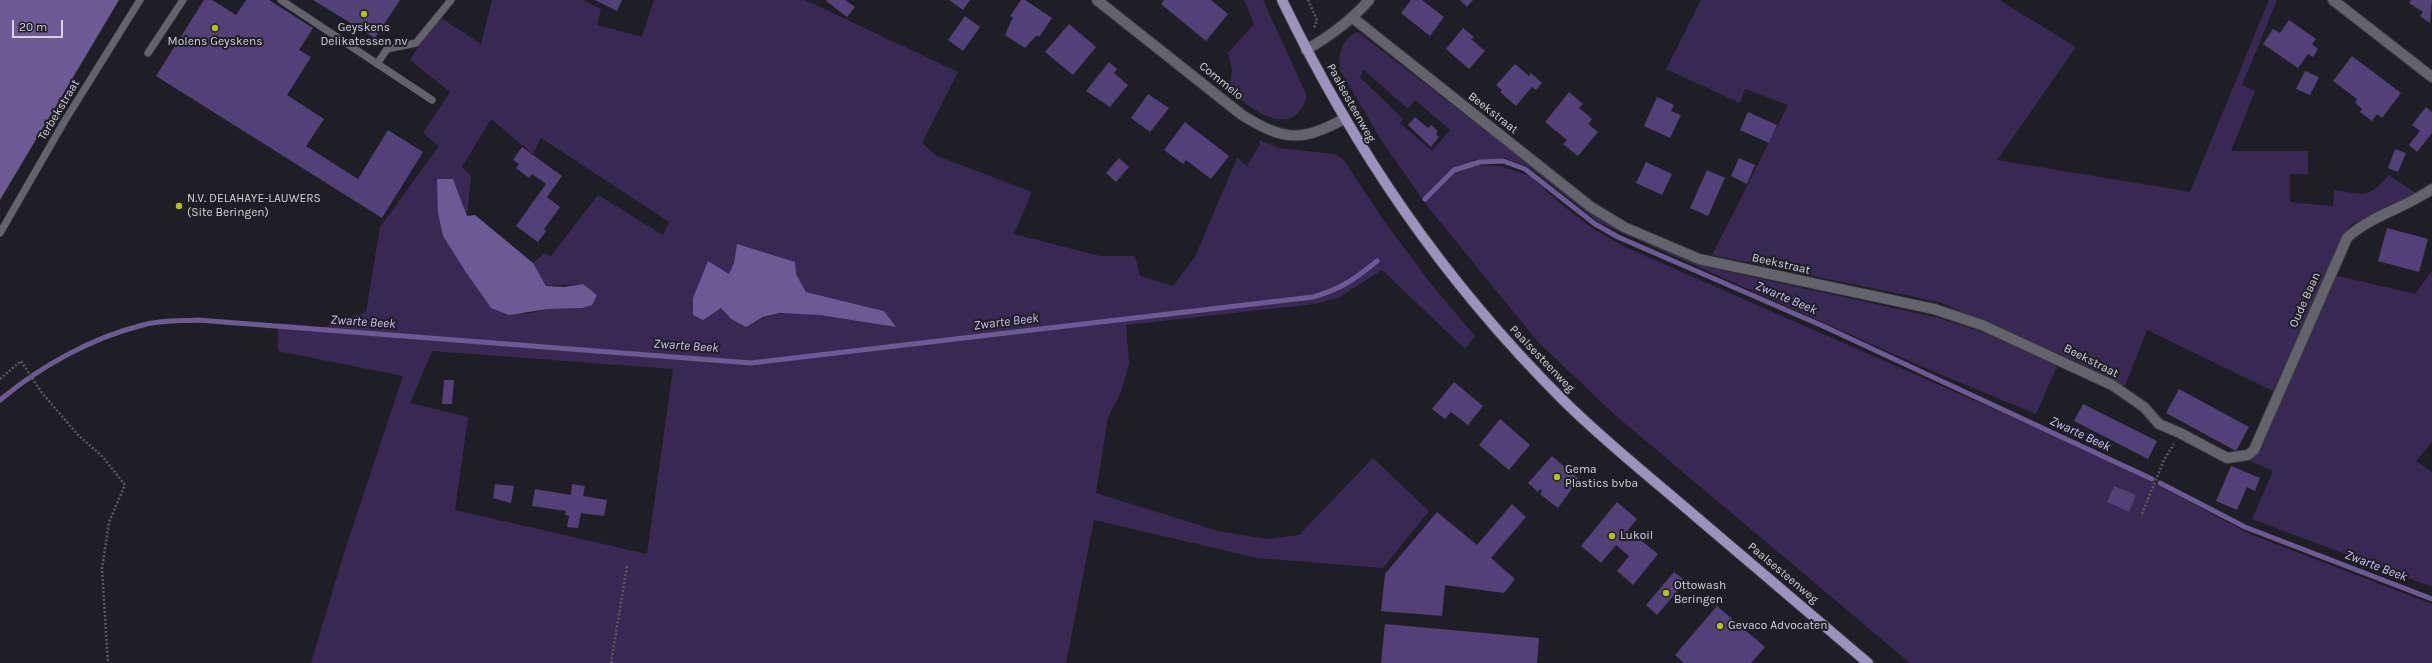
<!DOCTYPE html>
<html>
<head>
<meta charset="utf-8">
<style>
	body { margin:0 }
	#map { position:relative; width:2432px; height:663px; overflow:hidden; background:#1f1e24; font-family:Karla,sans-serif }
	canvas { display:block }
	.scale { position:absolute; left:12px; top:20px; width:51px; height:18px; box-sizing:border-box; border:2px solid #d4d3d7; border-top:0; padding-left:5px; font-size:12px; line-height:14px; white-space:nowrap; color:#d4d3d7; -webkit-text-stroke:3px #1f1e24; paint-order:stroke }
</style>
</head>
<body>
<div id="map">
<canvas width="2432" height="663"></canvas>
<div class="scale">20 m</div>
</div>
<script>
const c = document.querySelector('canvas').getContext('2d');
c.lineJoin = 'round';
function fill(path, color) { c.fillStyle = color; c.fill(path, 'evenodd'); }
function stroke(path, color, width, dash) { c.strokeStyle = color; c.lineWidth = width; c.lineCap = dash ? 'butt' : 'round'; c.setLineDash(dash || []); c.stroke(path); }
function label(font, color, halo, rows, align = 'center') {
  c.font = font + ' Karla,sans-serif'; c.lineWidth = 4; c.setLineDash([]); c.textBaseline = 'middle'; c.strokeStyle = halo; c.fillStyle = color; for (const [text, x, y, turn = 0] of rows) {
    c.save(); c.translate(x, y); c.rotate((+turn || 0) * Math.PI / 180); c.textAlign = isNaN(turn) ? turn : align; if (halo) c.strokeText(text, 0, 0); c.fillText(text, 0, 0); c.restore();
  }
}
const green = new Path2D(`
	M492 0H583L601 9 597 25 642 37 654 0H805L958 72 922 143 937 156 1032 192 1014 234 1100 256H1135L1140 276 1173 286 1195 257 1237 158 1247 166 1260 144 1259 140 1280 148 1333 154 1343 159 1382 218 1431 284 1475 336 1465 349 1382 270 1338 298 1315 304 1126 325 1129 364 1121 392 1108 417 1096 493 1218 531 1268 539 1299 535 1373 458 1429 511 1383 568 1257 558 1094 520 1066 663H311L344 553 403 376 278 351V323L325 327 366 312 380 227 439 146 423 133 450 92 410 60 438 16 481 44ZM491 119 533 154 541 138 669 222 663 235 598 195 551 256 545 253 533 263 546 286 583 284 597 295 582 308 548 309 527 314 491 308 465 271 443 236 453 179 467 216 471 176 462 167ZM737 244 796 274 806 292 884 311 895 327C861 321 784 302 756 322L731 319 721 308 734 263ZM432 351 673 369 647 554 455 510 468 417 410 403Z
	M1244 0H1263L1307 96C1292 147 1243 102 1221 84L1231 81 1232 70 1228 53 1254 24Z
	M1701 0H1999L2076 47 1997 160 2190 192 2269 0H2277L2242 85 2255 91 2231 151H2308V174H2290V202L2333 206 2334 190C2365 194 2367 200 2389 175L2417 194 2352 224 2342 237 2273 391 2147 330 2125 386 2069 358 1939 302 1712 255 1788 105 1745 89 1740 103 1666 69Z
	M1358 32 1599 218 1688 261 1721 270 1939 318 1988 334 2057 366 2036 414 1932 371 1600 223 1529 167 1504 158 1473 160 1475 165 1500 166 1530 176 1561 204 1595 230 1625 247 2110 460 2252 535 2432 604V663H1910L1615 415 1538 342 1428 207 1381 140 1340 70C1338 55 1342 37 1358 32ZM1364 70 1408 109 1415 100 1450 130 1432 151 1400 123 1403 119 1360 77Z
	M2432 271V442L2416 461 2432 472V587L2252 519 2273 471 2247 460 2334 275 2415 294Z`);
const water = new Path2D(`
	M0 0H119L0 200Z
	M437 179H453L467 216 475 215 533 263 546 286 564 287 583 284 597 295 592 305 582 308 548 309 509 315 491 308 465 271 443 236 438 213Z
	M737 244 795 262 796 274 806 292 884 311 896 327 820 315 780 313 763 317 746 327 731 319 721 308 703 320 693 315V298L708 261 729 274 734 263Z`);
const stream = new Path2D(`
	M1425 199 1454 170 1480 162 1503 161 1525 169 1595 224 1618 237 1823 326 2152 479
	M0 400C41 366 91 338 143 325 160 320 180 321 198 320L751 363 1313 297C1341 289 1355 279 1377 261
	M2160 483 2245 527 2432 599`);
const building = new Path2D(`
	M204 0H212L236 15 246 0H269L313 28 299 50 311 57 287 95 324 119 306 146 358 179 388 130 423 152 382 218 156 76Z
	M313 0H400L375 38Z
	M595 0H622L617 11Z
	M827 0H845L855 7 847 17 826 1Z
	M949 0H970L963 10Z
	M1021 0H1025L1052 18 1039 37 1037 35 1025 48 1005 35 1013 17 1010 16Z
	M1164 0H1211L1228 14 1206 41 1161 4Z
	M1411 0H1422L1444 17 1430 36 1401 13Z
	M1460 0H1473L1467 7Z
	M2411 0H2432L2430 23 2420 16 2423 12 2409 3Z
	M965 16 980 27 963 51 948 40Z
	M2289 20 2316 39 2312 44 2318 49 2313 57 2308 54 2298 68 2263 44 2273 29 2280 33Z
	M1069 24 1096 47 1073 75 1045 52Z
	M1463 28 1474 37 1471 39 1485 51 1469 69 1446 49Z
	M2352 56 2401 93 2382 118 2377 114 2372 121 2360 112 2362 109 2355 103 2357 99 2333 81Z
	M1109 62 1117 69 1114 73 1128 85 1110 107 1086 91Z
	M1515 64 1529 76 1531 73 1542 83 1536 90 1532 87 1516 106 1500 92 1502 90 1496 85Z
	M2305 71 2319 77 2310 95 2296 89Z
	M1569 92 1583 104 1579 108 1592 119 1588 124 1598 132 1578 156 1563 144 1567 140 1545 122Z
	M1148 94 1169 108 1150 132 1131 118Z
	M1657 97 1674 105 1671 111 1681 115 1670 138 1644 126Z
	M2426 107 2432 112V133L2417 152 2409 145 2420 131 2412 125Z
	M1748 112 1777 125 1769 143 1740 130Z
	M1415 117 1428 128 1431 125 1438 131 1436 134 1439 137 1431 147 1408 125Z
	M1185 122 1229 156 1211 179 1186 160 1183 164 1164 150Z
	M522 147 562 176 547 197 560 207 544 229 546 231 538 242 516 226 546 184 532 174 529 178 516 168 519 164 513 160Z
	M2395 149 2406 153 2398 172 2388 168Z
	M1119 158 1129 167 1116 182 1106 173Z
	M1739 158 1755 165 1747 184 1731 176Z
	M1646 162 1672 174 1662 195 1636 183Z
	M1707 170 1725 178 1708 216 1690 208Z
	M2387 228 2428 239 2419 272 2378 261Z
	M444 380H454L452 404H442Z
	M1454 382 1483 406 1468 425 1451 412 1445 419 1432 409Z
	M2179 389 2249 427 2236 451 2166 413Z
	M2083 404 2157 441 2148 459 2074 421Z
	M1500 419 1530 445 1509 470 1479 445Z
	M1552 456 1579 479 1558 508 1540 494 1542 491 1540 489 1538 492 1528 483Z
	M2231 466 2260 478 2255 491 2247 487 2237 510 2216 501Z
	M495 484 514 486 511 503 493 498Z
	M572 484 585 486 583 496 607 500 604 516 581 513 578 528 567 527 569 516 565 515 566 511 532 506 535 489 571 495Z
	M2114 486 2136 495 2129 512 2107 502Z
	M1617 502 1637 519 1628 530 1658 554 1633 585 1617 571 1629 556 1616 545 1601 563 1581 546Z
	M1512 504 1526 517 1491 558 1515 579 1504 593 1445 585 1442 616 1381 611 1385 574 1437 512 1477 545Z
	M1674 572 1686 581 1657 615 1646 605Z
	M1717 606 1765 647 1751 663H1684L1675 655Z
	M1385 624 1539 638 1537 663H1381Z`);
const path = new Path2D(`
	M1308 0 1317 20 1314 28
	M0 379 21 361 42 393 78 435 103 457 125 485 109 522 102 569 108 663
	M2142 514 2164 460 2174 444
	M611 663 627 566`);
const lane = new Path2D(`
	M281 0 432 100
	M148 53 183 0
	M377 64 387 49 416 43 451 0
	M0 233 64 122 140 0`);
const street = new Path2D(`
	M1097 0 1242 115C1284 141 1301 142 1344 119
	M2333 0 2432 77
	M1353 18 1591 207 1624 227 1699 259 1934 309 1982 325 2112 385 2144 407 2159 424 2180 433 2227 458 2248 455 2254 450 2347 238C2370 216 2405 208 2432 189
	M1306 50C1330 36 1351 21 1369 0`);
const primary = new Path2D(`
	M1282 0C1355 151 1443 280 1562 399 1601 438 1645 473 1687 509 1747 560 1808 612 1868 663`);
const markers = [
	[364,14,4,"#b1c500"],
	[215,28,4,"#b1c500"],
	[179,206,4,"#b1c500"],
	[1557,477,4,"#b1c500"],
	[1612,536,4,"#b1c500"],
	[1666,593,4,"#b1c500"],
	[1720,626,4,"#b1c500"]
];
const poiNames = [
	["Geyskens",364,28,"center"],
	["Delikatessen nv",364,42,"center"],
	["Molens Geyskens",215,42,"center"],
	["N.V. DELAHAYE-LAUWERS",187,199],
	["(Site Beringen)",187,213],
	["Gema",1565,470],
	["Plastics bvba",1565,484],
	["Lukoil",1620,536],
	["Ottowash",1674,586],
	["Beringen",1674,600],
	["Gevaco Advocaten",1728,626]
];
const streetNames = [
	["Commelo",1221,81,39],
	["Paalsesteenweg",1351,103,61],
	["Terbekstraat",59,110,-59],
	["Beekstraat",1493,113,38],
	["Beekstraat",1781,264,13],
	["Oude Baan",2305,300,-66],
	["Paalsesteenweg",1542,359,46],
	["Beekstraat",2091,361,27],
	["Paalsesteenweg",1783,573,40]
];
const waterNames = [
	["Zwarte Beek",1786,298,23],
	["Zwarte Beek",363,322,4],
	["Zwarte Beek",1006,322,-7],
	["Zwarte Beek",686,346,4],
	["Zwarte Beek",2080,434,25],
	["Zwarte Beek",2376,566,21]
];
fill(green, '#372954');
fill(water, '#6c5a95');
stroke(stream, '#6c5a95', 5);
fill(building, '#524078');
stroke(lane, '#3a393d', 8);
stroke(street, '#3a393d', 12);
stroke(primary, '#3a393d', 12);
stroke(path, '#5a595e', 2.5, [2, 2]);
stroke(lane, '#64626a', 7);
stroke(street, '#64626a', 10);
stroke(primary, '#9d91bd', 10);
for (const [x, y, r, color] of markers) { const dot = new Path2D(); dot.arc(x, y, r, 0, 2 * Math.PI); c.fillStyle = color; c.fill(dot); stroke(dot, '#1f1e24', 1.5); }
label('12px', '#d4d3d7', '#1f1e24', poiNames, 'left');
label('12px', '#d4d3d7', '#1f1e24', streetNames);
label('italic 13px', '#cfc1f5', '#1f1e24', waterNames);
</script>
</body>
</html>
